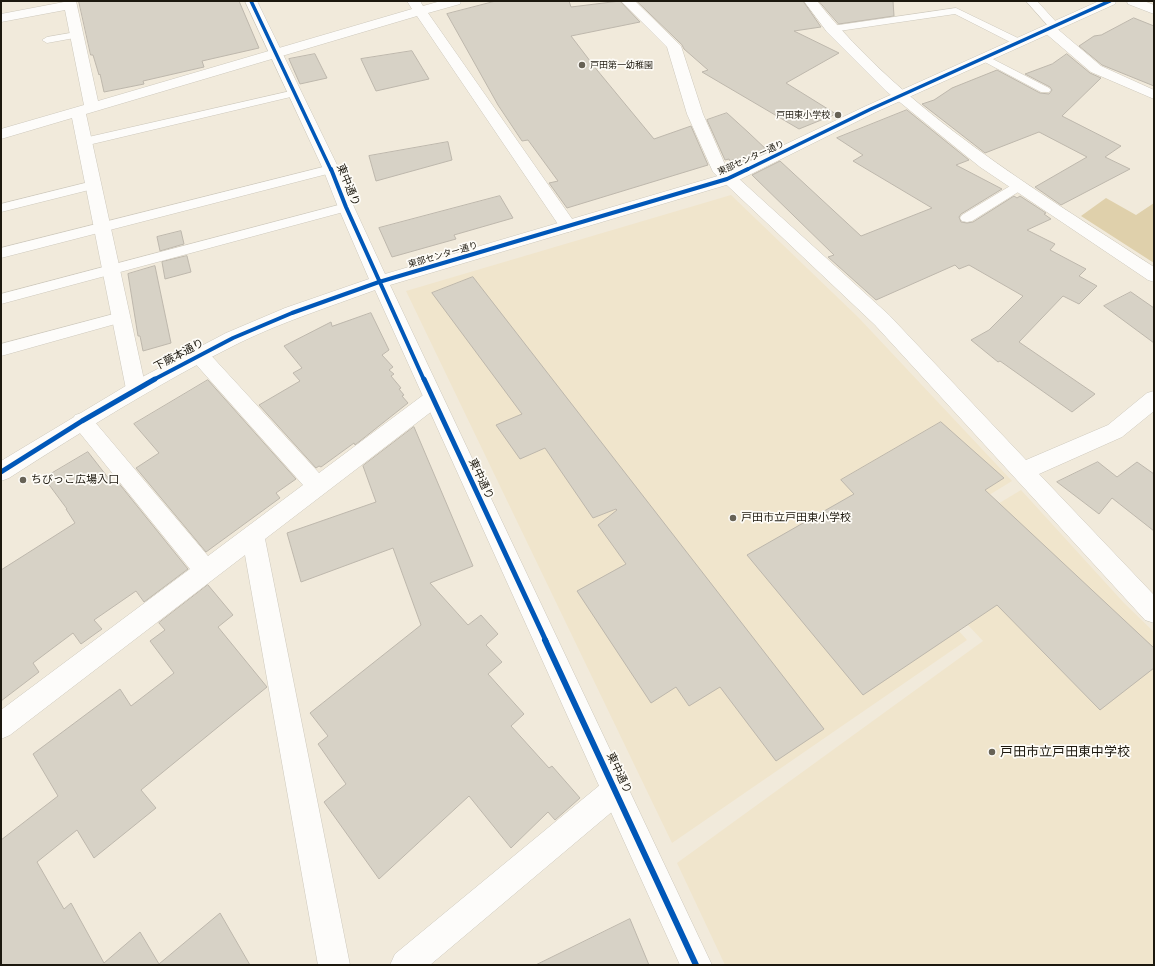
<!DOCTYPE html>
<html>
<head>
<meta charset="utf-8">
<style>
	body { margin:0 }
	#map { position:relative; width:1155px; height:966px; overflow:hidden; background:#f1eadb; font-family:"Roboto Serif",serif }
	canvas { display:block }
	.frame { position:absolute; inset:0; border:2px solid #1c180e; pointer-events:none }
</style>
</head>
<body>
<div id="map">
<canvas width="1155" height="966"></canvas>
<div class="frame"></div>
</div>
<script>
const c = document.querySelector('canvas').getContext('2d');
c.lineJoin = 'round';
function fill(path, color) { c.fillStyle = color; c.fill(path, 'evenodd'); }
function stroke(path, color, width, dash) { c.strokeStyle = color; c.lineWidth = width; c.lineCap = dash ? 'butt' : 'round'; c.setLineDash(dash || []); c.stroke(path); }
function label(font, color, halo, rows, align = 'center') {
  c.font = font + ' "Roboto Serif","Noto Sans JP",serif'; c.lineWidth = 3.5; c.setLineDash([]); c.textBaseline = 'middle'; c.strokeStyle = halo; c.fillStyle = color; for (const [text, x, y, turn = 0] of rows) {
    c.save(); c.translate(x, y); c.rotate((+turn || 0) * Math.PI / 180); c.textAlign = isNaN(turn) ? turn : align; if (halo) c.strokeText(text, 0, 0); c.fillText(text, 0, 0); c.restore();
  }
}
const built = new Path2D(`
	M731 195 858 317 1012 481 891 555 967 640 672 843 406 291Z
	M1021 490 1124 603 1154 632V965H725L677 863 983 641 906 559Z`);
const green = new Path2D(`
	M1106 198 1136 215 1154 203V263L1081 216Z`);
const building = new Path2D(`
	M79 1H239L259 48 202 61 204 67 143 81 144 84 104 92 100 74 99 75 93 55H91Z
	M496 1H569L571 7 620 1 640 22 571 36 597 70 654 139 691 126 708 165 567 208 549 183 558 181 528 140 522 141 498 105 447 14Z
	M637 1H803L821 27 794 31 839 53 786 83 836 114 799 129 702 72 708 70 684 49 682 45Z
	M819 1H893L894 16 839 24Z
	M1134 18 1154 26V86L1102 65 1079 46 1094 36 1101 35Z
	M412 51 429 79 376 91 361 59Z
	M315 54 327 78 300 84 289 59Z
	M1067 54 1090 73 1101 78 1062 116 1121 146 1105 157 1130 169 1061 205 1035 187 1087 157 1039 132 985 153 922 104 934 100 952 88 997 70 1040 93 1049 94 1052 90 1050 87 1025 74 1052 64Z
	M907 110 969 160 956 165 1002 189 961 214 959 217 961 222 967 223 973 222 1014 196 1017 198 1020 196 1046 213 1044 214 1051 219 1027 230 1055 244 1050 250 1086 269 1079 276 1097 286 1079 304 1063 296 1019 342 1095 394 1072 412 1000 361 998 362 971 340 989 330 1023 296 969 265 959 269 955 265 876 300 828 257 834 255 752 175 780 161 861 236 932 208 853 161 863 155 837 138Z
	M727 113 749 133 768 151 741 164 735 159 730 161 729 159 725 160 707 120Z
	M448 142 452 160 376 181 369 156Z
	M500 196 513 218 454 235 456 239 392 257 379 228Z
	M181 231 184 244 160 251 157 237Z
	M187 256 191 272 165 279 162 262Z
	M155 266 171 343 143 351 140 336H138L128 274Z
	M473 277 713 586 824 729 776 761 720 687 689 706 676 687 651 703 577 591 626 564 598 525 617 510 616 509 593 518 545 448 520 459 496 425 522 414 432 293Z
	M1131 292 1154 308V343L1104 306Z
	M371 313 389 350 382 355 393 367 389 370 394 374 391 376 401 388 399 389 404 395 402 396 408 403 355 445 354 443 321 467 319 466 316 468 259 405 300 381 293 373 302 368 284 346 331 322 332 326Z
	M208 380 296 479 276 493 280 498 206 552 136 468 159 453 134 424Z
	M941 422 1004 478 985 490 1154 648V668L1100 710 997 605 863 695 747 555 854 494 841 480Z
	M414 427 473 566 430 583 468 625 481 615 498 634 486 645 502 662 488 674 524 714 511 726 549 768 552 766 580 798 555 820 548 812 511 848 469 796 379 879 324 802 346 784 318 744 328 736 310 713 421 625 393 548 301 582 287 533 376 502 363 466Z
	M88 452 113 484 117 481 188 569 144 602 136 591 94 620 102 629 81 644 73 633 33 663 39 672 1 701V570L75 523 66 509H67L44 478Z
	M1098 462 1117 477 1137 462 1154 474V531L1112 498 1099 514 1057 482Z
	M208 585 233 615 218 627 267 687 141 790 156 808 94 858 77 830 37 862 64 909 71 903 104 963 140 932 159 964 220 913 250 965H1V840L58 796 33 754 120 689 131 706 174 673 150 641 165 630 159 623Z
	M630 919 649 965H536Z`);
const lane = new Path2D(`
	M1026 1H1037L1058 24 1059 26 1058 28H1050Z
	M956 8 1022 40 1023 42 1018 45 1014 44 955 14 832 32 827 29 832 26Z
	M76 32 80 33 81 35 80 37 47 43 42 40 47 37Z
	M985 55 1049 88 1051 90 1049 92H1041L981 60 980 58Z
	M295 90 299 91 301 93 299 95 84 146 80 145 78 142 80 139 84 138Z
	M331 165 335 166 337 169 335 172 1 258V248Z
	M93 181 97 182 99 185 97 188 1 212V204Z
	M1019 182 1023 183 1025 186 1023 189 972 221 967 222 962 221 960 218 962 215 1015 183Z
	M346 203 351 204 353 207 351 210 1 304V294Z
	M121 312 126 313 128 317 126 321 1 356V344Z`);
const street = new Path2D(`
	M64 1H76L98 101 412 9 407 1H420L423 6 441 1H461L460 4 428 13 577 226 574 230 568 232 562 230 417 16 86 114 146 389 143 394 136 397 129 394 126 389 72 118 1 139V129L84 105 65 10 1 22V14L64 2Z
	M621 1H635L681 46 703 114 726 167 889 315 1026 460 1108 425 1147 393 1154 391V411L1122 437 1039 474 1154 595V623L1145 620 875 325 713 172 687 114 667 47Z
	M804 1H817C907 114 1035 189 1154 267V282L1148 280 980 167 886 91 827 32Z
	M1049 25 1054 26 1101 66 1154 90V99L1091 72 1044 32 1042 29 1044 26Z
	M200 349 207 351 319 473 426 393 433 391 440 393 443 399 440 405 265 539 350 965H318L245 555 10 735 1 739V710L190 569 75 427 72 421 75 415 82 413 89 415 208 556 303 485 193 361 190 356 193 351Z
	M616 776 626 780 630 790 626 800 430 965H390L395 954 606 780Z`);
const secondary = new Path2D(`
	M245 1H257L339 169 354 207 385 274 721 175 866 106 1099 1H1116L1115 4 876 112 733 183 390 285 712 965H680L375 290C329 307 282 322 239 343 159 383 84 430 9 478L1 481V461L129 384 226 333 285 308 369 279 338 207 323 169Z
	M1127 1H1144L1154 5V14L1128 4Z`);
const cyclewayFar3 = new Path2D(`
	M251 1 331 170
	M746 170 871 109 1110 1`);
const cyclewayFar2 = new Path2D(`
	M331 169 346 207 424 380
	M153 380 233 338 292 313 379 282 727 179 748 169`);
const cyclewayFar1 = new Path2D(`
	M424 379 546 641
	M1 472 82 421 155 379`);
const cycleway = new Path2D(`
	M545 640 696 965`);
const markers = [
	[582,65,4,"#676256"],
	[838,115,4,"#676256"],
	[23,480,4,"#676256"],
	[733,518,4,"#676256"],
	[992,752,4,"#676256"]
];
const farPoinames = [
	["戸田第一幼稚園",590,65],
	["戸田東小学校",830,115,"right"]
];
const farStreetnames = [
	["東部センター通り",751,158,-24],
	["東部センター通り",443,255,-16]
];
const streetNames = [
	["東中通り",348,185,68],
	["下蕨本通り",179,355,-28],
	["東中通り",481,479,65],
	["東中通り",619,773,65]
];
const poiNames = [
	["ちびっこ広場入口",31,480],
	["戸田市立戸田東小学校",741,518]
];
const nearPoinames = [
	["戸田市立戸田東中学校",1000,752]
];
fill(built, '#f0e5cc');
fill(green, '#dfd0ab');
fill(building, '#d7d2c6');
stroke(building, '#bdb7ac', 1);
stroke(lane, '#cdc8bc', 1);
stroke(street, '#cdc8bc', 1);
stroke(secondary, '#cdc8bc', 1);
fill(lane, '#fdfcfa');
fill(street, '#fdfcfa');
fill(secondary, '#fdfcfa');
stroke(cyclewayFar3, '#0057b8', 3.5);
stroke(cyclewayFar2, '#0057b8', 4);
stroke(cyclewayFar1, '#0057b8', 5);
stroke(cycleway, '#0057b8', 6);
for (const [x, y, r, color] of markers) { const dot = new Path2D(); dot.arc(x, y, r, 0, 2 * Math.PI); c.fillStyle = color; c.fill(dot); stroke(dot, '#fefcf7', 1.5); }
label('9px', '#1c180e', '#fefcf7', farPoinames, 'left');
label('9px', '#1c180e', '#fefcf7', farStreetnames);
label('11px', '#1c180e', '#fefcf7', streetNames);
label('11px', '#1c180e', '#fefcf7', poiNames, 'left');
label('13px', '#1c180e', '#fefcf7', nearPoinames, 'left');
</script>
</body>
</html>
